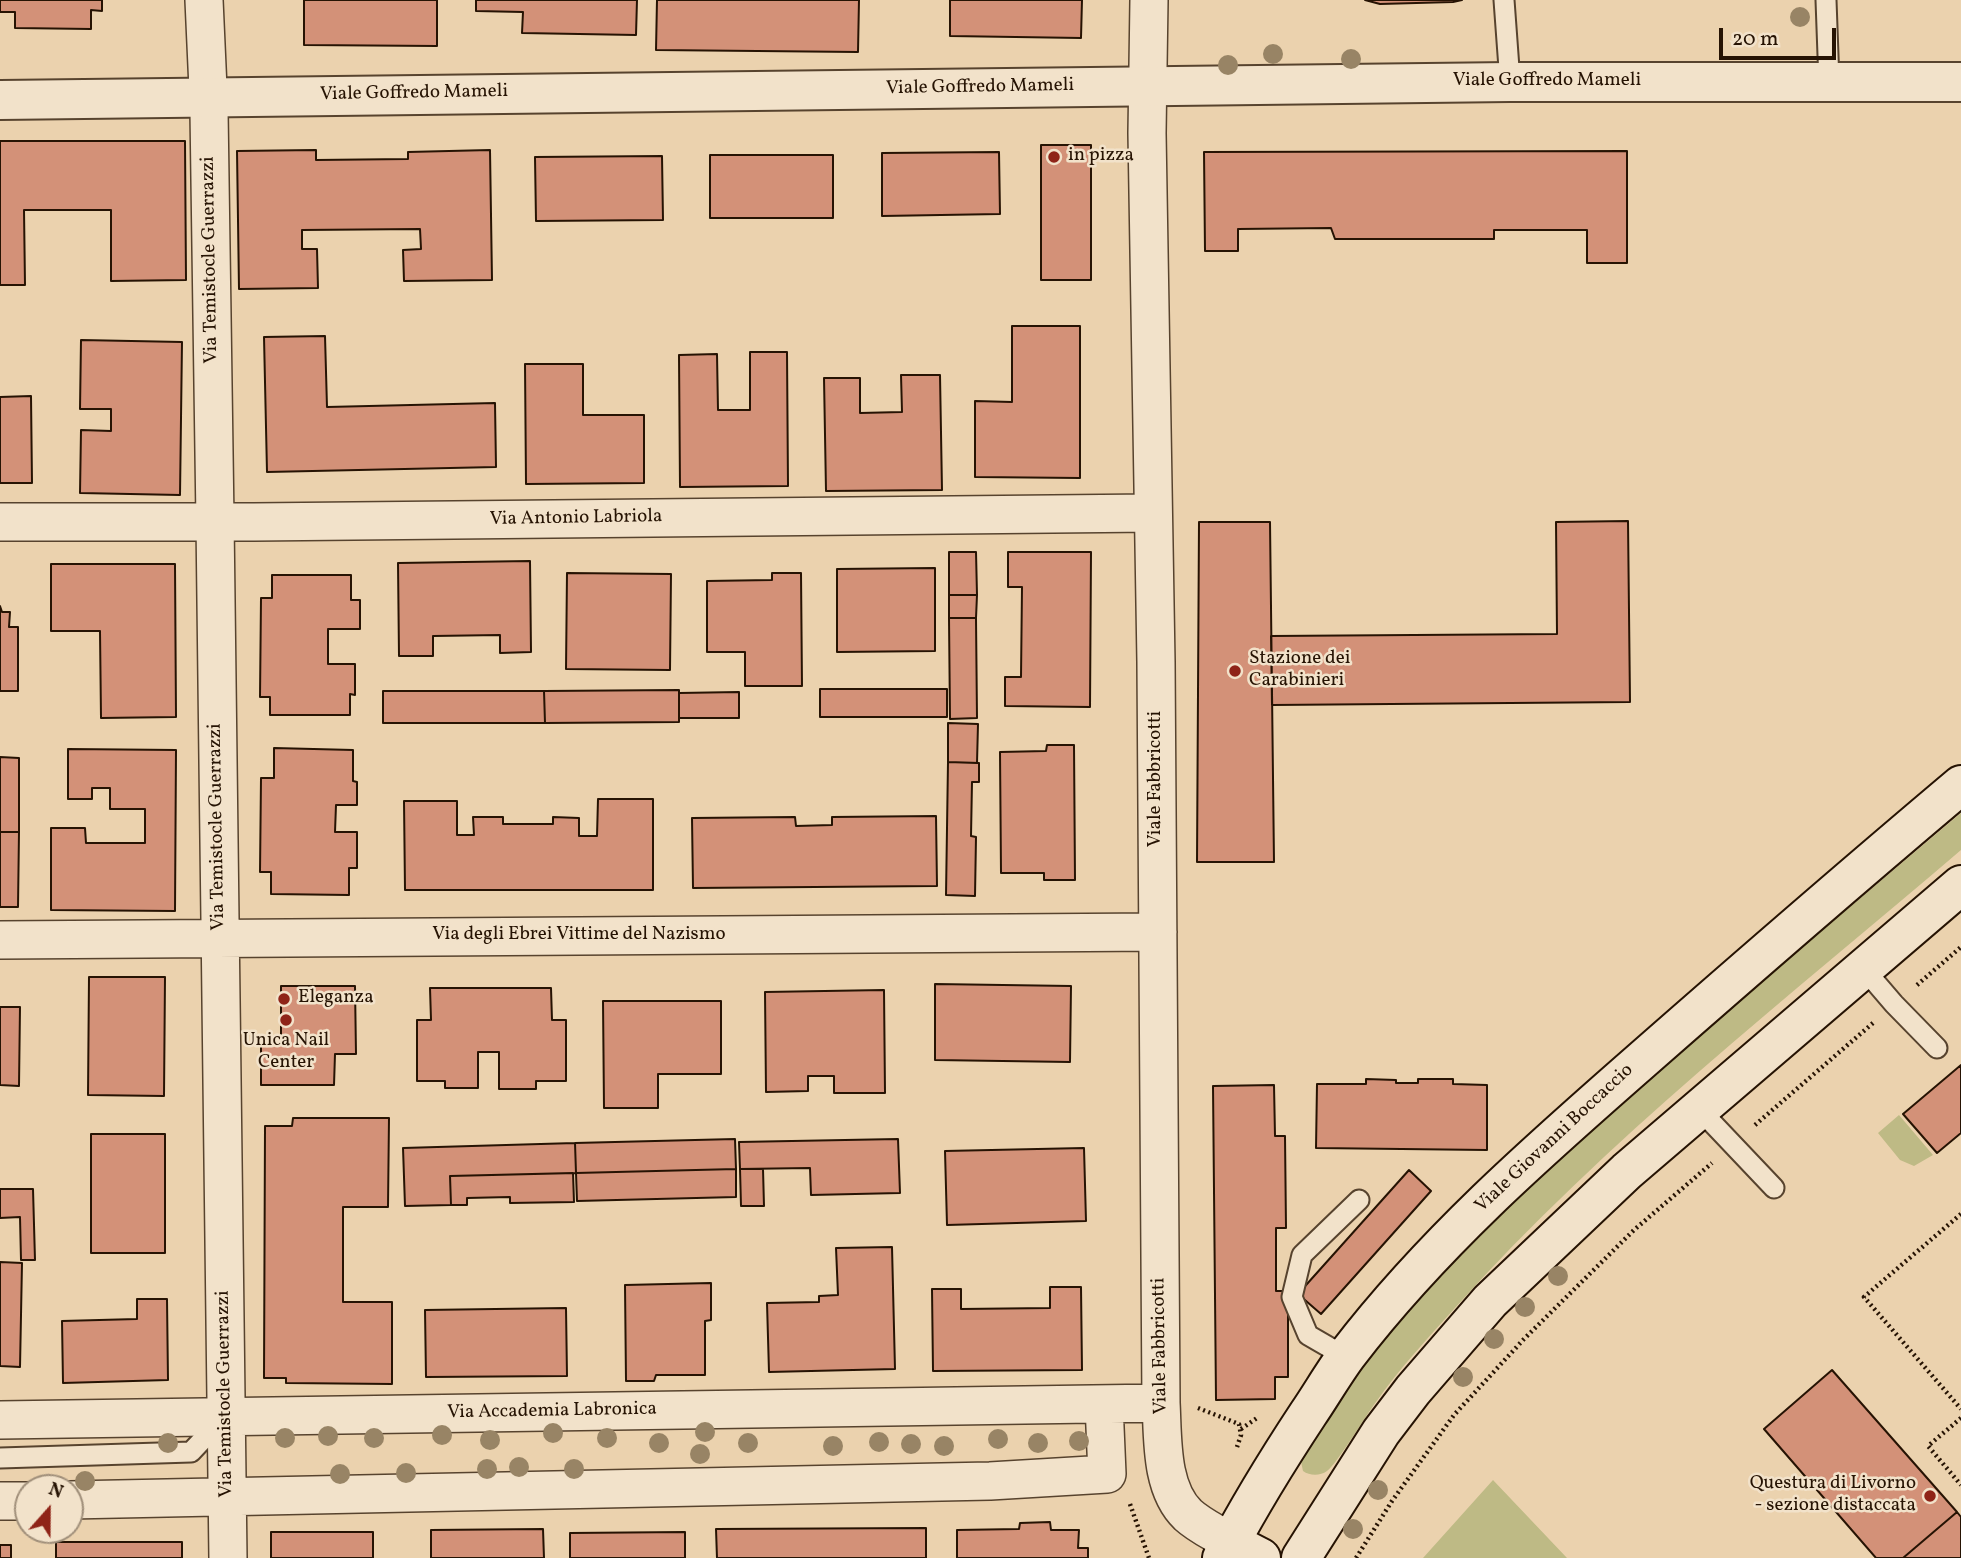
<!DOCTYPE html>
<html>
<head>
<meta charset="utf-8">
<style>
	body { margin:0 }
	#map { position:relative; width:1961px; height:1558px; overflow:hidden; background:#ebd2ae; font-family:Vollkorn,serif }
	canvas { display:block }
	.north { position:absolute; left:14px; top:1474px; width:70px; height:70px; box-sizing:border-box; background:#f2e2ca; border:2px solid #a08f7a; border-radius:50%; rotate:21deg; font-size:19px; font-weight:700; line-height:28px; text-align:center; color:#261303 }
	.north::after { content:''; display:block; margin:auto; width:24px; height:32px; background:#8f2418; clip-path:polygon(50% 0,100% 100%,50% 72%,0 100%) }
	.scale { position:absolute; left:1719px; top:28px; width:117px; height:32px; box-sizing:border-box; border:4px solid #261303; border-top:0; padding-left:9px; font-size:21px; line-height:24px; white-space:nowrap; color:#261303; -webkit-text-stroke:5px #f2e2ca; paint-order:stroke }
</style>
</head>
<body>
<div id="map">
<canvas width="1961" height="1558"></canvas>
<div class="north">N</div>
<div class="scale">20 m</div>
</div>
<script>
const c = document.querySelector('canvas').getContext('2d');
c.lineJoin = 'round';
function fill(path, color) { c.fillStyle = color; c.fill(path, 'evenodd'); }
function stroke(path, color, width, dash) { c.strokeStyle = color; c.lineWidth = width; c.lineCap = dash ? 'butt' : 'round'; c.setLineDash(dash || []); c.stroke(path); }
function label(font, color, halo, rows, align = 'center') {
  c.font = font + ' Vollkorn,serif'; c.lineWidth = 5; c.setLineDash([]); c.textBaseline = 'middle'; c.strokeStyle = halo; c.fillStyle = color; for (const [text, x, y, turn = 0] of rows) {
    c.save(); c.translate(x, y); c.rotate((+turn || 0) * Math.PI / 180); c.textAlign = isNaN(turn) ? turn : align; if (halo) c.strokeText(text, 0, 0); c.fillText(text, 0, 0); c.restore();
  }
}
const green = new Path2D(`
	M1961 813V850C1788 998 1606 1139 1454 1309 1427 1339 1399 1369 1376 1402 1366 1415 1337 1464 1327 1471 1320 1476 1310 1476 1303 1471L1300 1457 1387 1329 1478 1229 1645 1080Z
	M1899 1115 1933 1155 1914 1166 1900 1160 1878 1133Z
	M1493 1480 1567 1558H1423Z`);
const building = new Path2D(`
	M0 0H102V11L91 10V29L15 28V12H0Z
	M304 0H437V46L304 45Z
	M476 0H637L636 35 522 33 523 12 476 11Z
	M657 0H859L858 52 656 50Z
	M950 0H1082L1081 38 950 36Z
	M1365 0H1462L1453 2 1380 4Z
	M0 141H185L186 280 111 281V210H24L25 285H0Z
	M1041 145H1091V280H1041Z
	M316 150V160L408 159V152L490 150 492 280 404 281 403 250 421 249 420 229 302 230V249H317L318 288 239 289 237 151Z
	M1627 151V263H1587V230H1494V239H1335L1331 228 1238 229V251H1205L1204 152Z
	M999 152 1000 214 882 216V153Z
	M710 155H833V218H710Z
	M662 156 663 220 536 221 535 157Z
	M1012 326H1080V478L975 477V401L1012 402Z
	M325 336 327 407 495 403 496 467 267 472 264 337Z
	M81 340 182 342 180 495 80 493 81 430 111 431V409H80Z
	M750 352H787L788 486 680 487 679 355 717 354 718 410H750Z
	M525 364H583V415H644V483L526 484Z
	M901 375H940L942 490 826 491 824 378H860V413L902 412Z
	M31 396 32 483H0V397Z
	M1628 521 1630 702 1272 705 1271 636 1557 634 1556 522Z
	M1199 522H1270L1274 862H1197Z
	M949 552H976L977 595H949Z
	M1008 552H1091L1090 707 1005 706V677H1021L1022 587H1008Z
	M530 561 531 652 500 653V635L433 636V656H399L398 563Z
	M51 564H175L176 717 101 718 100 631H51Z
	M935 568V651L837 652V569Z
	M567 573 671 574 670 670 566 669Z
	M772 573H801L802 686H745V652H707V581L772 580Z
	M272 575H351V600H360V629H328V664H355V695L350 694V715H270V697H260L261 598H272Z
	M949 595H977L976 618H949Z
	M0 606 2 612H10L9 627H18V691H0Z
	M949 618H976L977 718 950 719Z
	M820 689H947V717H820Z
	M679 690V722L545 723 544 691Z
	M383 691H544L545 723H383Z
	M739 692V718H679V693Z
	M948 723 978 724 977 763 948 762Z
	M1047 745H1074L1075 880H1044V873H1001L1000 752 1046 751Z
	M274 748 353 750V781L357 782V805H336L335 832H357V868H349V895L271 894V872H260L261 778H274Z
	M68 749 176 750 175 911 51 910V828H85L86 843H145V809H110V788H92V799H68Z
	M0 757 19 758V832H0Z
	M948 762 979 763V782H972L971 836 976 837 975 896 946 895Z
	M598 799H653V890H405L404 801H457V835H474L473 817H503V824H553V817L579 818V836H597Z
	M936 816 937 886 693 888 692 818 795 817 796 826 832 825V817Z
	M0 832H19L18 907H0Z
	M89 977H165L164 1096 88 1095Z
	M935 984 1071 986 1070 1062 935 1060Z
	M281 986H355L356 1054H335L334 1085H261V1037H281Z
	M430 988H551L552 1020H566V1081H536V1089H499V1052H478V1088H445V1081H417V1020H431Z
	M884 990 885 1093H834V1076H808V1091L766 1092 765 992Z
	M603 1001H721V1074H658V1108H604Z
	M0 1007H20L19 1086 0 1085Z
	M1961 1065V1133L1937 1153 1903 1114Z
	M1366 1079 1396 1080V1083H1418V1079H1453V1084L1487 1085V1150L1316 1148 1317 1084H1366Z
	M1274 1085 1275 1136H1285L1286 1228H1276V1291H1288V1377H1275V1399L1216 1400 1213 1086Z
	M293 1118H389L388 1207H343V1302H392V1384L286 1383V1378H264L265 1126H292Z
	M91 1134H165V1253H91Z
	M735 1139 736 1169 576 1173 575 1143Z
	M898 1139 900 1193 811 1195 810 1168 740 1169 739 1142Z
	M575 1143 576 1173 450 1176 451 1205 405 1206 403 1148Z
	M1084 1148 1086 1221 947 1225 945 1151Z
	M736 1169V1197L577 1201 576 1173Z
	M740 1169H763L764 1206H741Z
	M1409 1170 1431 1191 1321 1314 1298 1294Z
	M573 1173 574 1202 510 1203V1197L467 1198V1205H451L450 1176Z
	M0 1189H33L35 1260H21L20 1217 0 1218Z
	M892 1247 895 1369 769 1372 767 1303 819 1302V1296L838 1295 836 1248Z
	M0 1262 22 1263 20 1367 0 1366Z
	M711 1283V1320L705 1321V1375H656L654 1381H626L625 1285Z
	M1050 1287H1081L1082 1370 933 1371 932 1289H961V1309L1050 1308Z
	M137 1299H167L168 1380 63 1383 62 1321 137 1319Z
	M566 1308 567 1376 426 1377 425 1310Z
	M1832 1370 1957 1512 1903 1558H1876L1764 1429Z
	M1957 1512 1961 1517V1558H1903Z
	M1050 1522 1051 1530H1079L1078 1548H1088V1558H957V1530L1019 1529 1020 1523Z
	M926 1528V1558H717L716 1529Z
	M543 1529 544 1558H431V1530Z
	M271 1532H373V1558H271Z
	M685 1532V1558H570V1533Z
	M56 1542H182V1558H56Z
	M0 1545H11V1558H0Z`);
const path = new Path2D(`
	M1917 985 1961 947
	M1755 1125 1873 1023
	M1961 1214 1864 1297 1961 1409
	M1198 1408 1239 1424 1241 1435 1237 1447
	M1961 1418 1928 1446 1961 1485
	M1241 1429 1257 1418
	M1130 1504 1149 1558
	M1356 1558 1392 1501 1454 1415 1524 1339 1634 1230 1712 1163`);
const service = new Path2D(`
	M1504 0 1510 82
	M1826 0 1829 83
	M1864 969 1894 1004 1937 1048
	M1700 1110 1774 1188
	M1346 1357 1308 1335 1292 1297 1302 1255 1359 1200
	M0 1458 191 1452 225 1416`);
const minor = new Path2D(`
	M204 0 209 111 215 521 228 1558
	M1149 0 1147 133 1156 662 1161 1403C1163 1438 1160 1488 1188 1515 1200 1526 1216 1533 1230 1542
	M0 522H254L1152 513
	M0 940 1158 932
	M0 1420 1161 1403
	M70 1500 990 1481 1107 1474 1104 1404
	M0 1501H28`);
const tertiary = new Path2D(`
	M0 100 1510 82H1961`);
const secondary = new Path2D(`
	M1230 1542 1261 1558
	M1222 1558C1248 1508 1277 1461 1308 1414 1321 1395 1333 1374 1347 1355 1431 1245 1537 1152 1641 1061 1747 968 1853 876 1961 785
	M1301 1558 1381 1432 1413 1390 1490 1301 1627 1171 1961 885`);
const trees = [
	[1800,17],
	[1273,54],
	[1351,59],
	[1228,65],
	[1558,1276],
	[1525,1307],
	[1494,1339],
	[1463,1377],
	[705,1432],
	[553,1433],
	[442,1435],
	[328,1436],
	[285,1438],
	[374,1438],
	[607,1438],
	[998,1439],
	[490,1440],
	[1079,1441],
	[879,1442],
	[168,1443],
	[659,1443],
	[748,1443],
	[1038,1443],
	[911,1444],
	[833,1446],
	[944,1446],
	[700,1454],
	[519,1467],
	[487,1469],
	[574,1469],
	[406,1473],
	[340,1474],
	[85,1481],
	[1378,1490],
	[1353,1529]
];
const markers = [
	[1054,157,7,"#8f2418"],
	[1235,671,7,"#8f2418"],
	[284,999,7,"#8f2418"],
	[286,1020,7,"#8f2418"],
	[1930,1496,7,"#8f2418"]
];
const streetNames = [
	["Viale Goffredo Mameli",1547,82],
	["Viale Goffredo Mameli",980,88,-1],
	["Viale Goffredo Mameli",414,94,-1],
	["Via Temistocle Guerrazzi",211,260,-91],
	["Via Antonio Labriola",576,519,-1],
	["Viale Fabbricotti",1157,779,-90],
	["Via Temistocle Guerrazzi",218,827,-91],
	["Via degli Ebrei Vittime del Nazismo",579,936],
	["Viale Giovanni Boccaccio",1555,1139,-43],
	["Viale Fabbricotti",1161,1346,-91],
	["Via Temistocle Guerrazzi",226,1394,-91],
	["Via Accademia Labronica",552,1412,-1]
];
const poiNames = [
	["in pizza",1068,157],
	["Stazione dei",1249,660],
	["Carabinieri",1249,682],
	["Eleganza",298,999],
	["Unica Nail",286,1042,"center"],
	["Center",286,1064,"center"],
	["Questura di Livorno",1916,1485,"right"],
	["- sezione distaccata",1916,1507,"right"]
];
fill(green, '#beba85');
fill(building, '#d39178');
stroke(building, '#261303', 2);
stroke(service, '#57432e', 23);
stroke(minor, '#57432e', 40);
stroke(tertiary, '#57432e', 42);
stroke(secondary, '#261303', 42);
stroke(path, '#261303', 4.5, [2, 3.5]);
stroke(service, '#f2e2ca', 19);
stroke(minor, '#f2e2ca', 37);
stroke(tertiary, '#f2e2ca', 38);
stroke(secondary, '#f2e2ca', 38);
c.fillStyle = '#988465';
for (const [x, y] of trees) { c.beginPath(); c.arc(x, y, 10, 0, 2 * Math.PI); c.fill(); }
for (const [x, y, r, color] of markers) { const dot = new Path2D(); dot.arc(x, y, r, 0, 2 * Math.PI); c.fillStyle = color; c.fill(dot); stroke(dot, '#f2e2ca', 2.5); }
label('19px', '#261303', '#f2e2ca', streetNames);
label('19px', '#261303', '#f2e2ca', poiNames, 'left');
</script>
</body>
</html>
